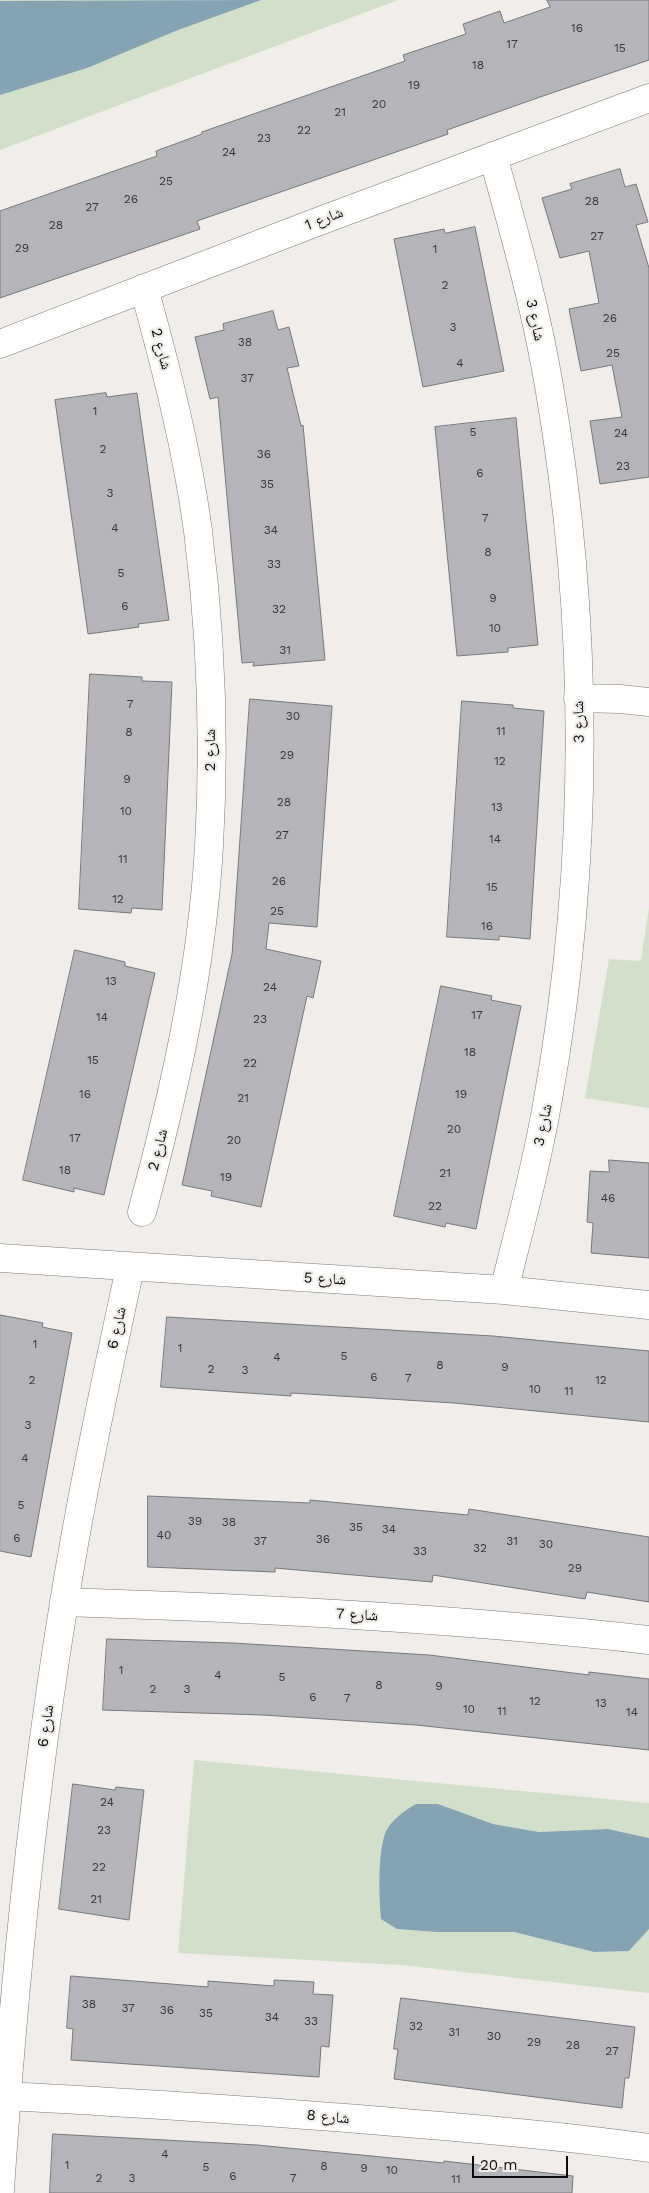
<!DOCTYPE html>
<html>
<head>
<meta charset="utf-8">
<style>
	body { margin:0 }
	#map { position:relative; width:649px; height:2193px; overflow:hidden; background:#f0edea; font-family:"Work Sans",sans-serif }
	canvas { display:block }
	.scale { position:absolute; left:472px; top:2156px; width:96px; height:22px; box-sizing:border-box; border:2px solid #0e0d0c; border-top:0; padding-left:6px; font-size:15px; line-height:18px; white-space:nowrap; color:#0e0d0c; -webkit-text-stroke:4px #f0edea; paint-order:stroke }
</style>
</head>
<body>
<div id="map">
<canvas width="649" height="2193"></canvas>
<div class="scale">20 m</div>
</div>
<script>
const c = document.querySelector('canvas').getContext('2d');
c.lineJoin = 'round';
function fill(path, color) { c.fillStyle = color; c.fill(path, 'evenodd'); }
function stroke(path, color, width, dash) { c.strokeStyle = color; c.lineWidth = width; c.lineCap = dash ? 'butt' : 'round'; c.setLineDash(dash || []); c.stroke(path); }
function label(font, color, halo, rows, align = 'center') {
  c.font = font + ' "Work Sans","Noto Naskh Arabic",sans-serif'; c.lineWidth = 4.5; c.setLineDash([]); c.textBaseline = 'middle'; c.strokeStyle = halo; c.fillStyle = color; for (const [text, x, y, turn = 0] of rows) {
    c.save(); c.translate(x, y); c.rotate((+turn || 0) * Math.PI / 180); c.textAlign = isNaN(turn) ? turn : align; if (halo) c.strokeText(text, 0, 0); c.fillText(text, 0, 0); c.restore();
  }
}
const green = new Path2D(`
	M0 0H398L0 150Z
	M649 908V1108L585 1098 609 959 641 961Z
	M194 1760 649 1803V1838L608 1829 539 1832 493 1824 438 1804 397 1929 436 1932H514L594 1952 629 1951 649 1929V1993L402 1965 178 1953Z`);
const water = new Path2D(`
	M261 0 178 30 87 68 0 95V1Z
	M416 1804H438L493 1824 539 1832 608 1829 649 1838V1929L629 1951 594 1952 514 1932H436L397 1929 381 1919C379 1896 378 1858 384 1837 388 1822 404 1811 416 1804Z`);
const building = new Path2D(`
	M547 0H649V60L543 96 447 130 448 134 197 221 200 229 0 298V211L157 156 156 151 202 134V132L405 61 403 55 466 34 463 24 500 11 504 23 550 7Z
	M620 169 625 187 636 184 648 222 636 225 649 268V477L600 484 590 421 622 417 612 365 581 371 569 309 599 303 589 251 560 258 542 198 572 189 570 184Z
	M475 227 504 371 423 387 394 239 444 229 445 233Z
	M273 311 278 330 289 327 299 366 287 368 301 426 303 425 325 660 253 666 254 662 242 663 218 397 210 399 195 337 224 330 223 324Z
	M106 393 107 397 137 393 169 620 138 624 139 627 88 634 55 400Z
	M516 418 538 645 508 648V652L457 656 435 427Z
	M90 674 142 677V681L172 682 162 910 132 908 131 913 79 909Z
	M250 699 332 706 317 927 269 923 266 949 321 961 313 998 307 996 261 1207 211 1196 212 1191 182 1185 232 954Z
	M462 701 513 705V708L544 711 530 939 499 936V940L447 937Z
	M75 950 125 962V966L155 973 104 1195 74 1188V1192L23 1180Z
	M441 986 492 996 491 1000 521 1006 476 1229 446 1223 445 1227 394 1216Z
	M609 1160 649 1163V1258L591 1253 593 1223 587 1222 590 1171 609 1172Z
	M0 1315 43 1323 42 1327 72 1333 31 1557 0 1551Z
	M167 1317 493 1336 649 1351V1422L454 1403 291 1393V1396L161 1387Z
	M148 1496 310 1503V1500L468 1515 469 1509 649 1537V1602L587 1592 585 1599 433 1575 432 1582 275 1568V1572L148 1567Z
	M107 1639 233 1643 429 1655 589 1675V1672L649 1679V1750L416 1725 263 1715 103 1710Z
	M73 1784 115 1790 116 1787 144 1790 129 1920 59 1909Z
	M71 1976 208 1987V1981L274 1986V1980L314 1982 313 1994 333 1995 329 2047 321 2046 319 2077 71 2060 73 2029 67 2028Z
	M401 1998 635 2027 629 2078H625L622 2108 394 2079 398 2049H394Z
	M53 2134 257 2145 444 2163V2161L573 2176 572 2193H50Z`);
const minor = new Path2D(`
	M493 156C514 232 536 308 549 386 590 621 590 863 548 1099 537 1163 520 1227 504 1290
	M0 344 317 222 649 98
	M578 698 620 699 649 702
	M142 1212C174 1093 202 970 209 846 215 741 211 635 198 531 187 449 166 368 144 288
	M0 1258 504 1290 649 1305
	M64 1602C259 1608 454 1618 649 1640
	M6 2096C136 2103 265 2111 394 2122 479 2129 565 2136 649 2148
	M0 2190C13 1994 32 1798 64 1603 82 1491 106 1379 130 1268`);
const numberNames = [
	["16",577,28],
	["17",512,44],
	["15",620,48],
	["18",478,65],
	["19",414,85],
	["20",379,104],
	["21",340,112],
	["22",304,130],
	["23",264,138],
	["24",229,152],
	["25",166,181],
	["26",131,199],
	["28",592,201],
	["27",92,207],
	["28",56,225],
	["27",597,236],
	["29",22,248],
	["1",435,249],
	["2",445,285],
	["26",610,318],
	["3",453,327],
	["38",245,342],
	["25",613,353],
	["4",460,363],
	["37",247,378],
	["1",95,411],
	["5",473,432],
	["24",621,433],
	["2",103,449],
	["36",264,454],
	["23",623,466],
	["6",480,473],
	["35",267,484],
	["3",110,493],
	["7",485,518],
	["4",115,528],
	["34",271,530],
	["8",488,552],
	["33",274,564],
	["5",121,573],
	["9",493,598],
	["6",125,606],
	["32",279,609],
	["10",495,628],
	["31",285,650],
	["7",130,704],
	["30",293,716],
	["11",501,731],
	["8",129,732],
	["29",287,755],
	["12",500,761],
	["9",127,779],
	["28",284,802],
	["13",497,807],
	["10",126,811],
	["27",282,835],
	["14",495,839],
	["11",123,859],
	["26",279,881],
	["15",492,887],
	["12",118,899],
	["25",277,911],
	["16",487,926],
	["13",111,981],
	["24",270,987],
	["17",477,1015],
	["14",102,1017],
	["23",260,1019],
	["18",470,1052],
	["15",93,1060],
	["22",250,1063],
	["16",85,1094],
	["19",461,1094],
	["21",243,1098],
	["20",454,1129],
	["17",75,1138],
	["20",234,1140],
	["18",65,1170],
	["21",445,1173],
	["19",226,1177],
	["46",608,1198],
	["22",435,1206],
	["1",35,1344],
	["1",180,1348],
	["5",344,1356],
	["4",277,1357],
	["8",440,1365],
	["9",505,1367],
	["2",211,1369],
	["3",245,1370],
	["6",374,1377],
	["7",408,1378],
	["2",32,1380],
	["12",601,1380],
	["10",535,1389],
	["11",569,1391],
	["3",28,1425],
	["4",25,1458],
	["5",21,1505],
	["39",195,1521],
	["38",229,1522],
	["35",356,1527],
	["34",389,1529],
	["40",164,1535],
	["6",17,1538],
	["36",323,1539],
	["37",260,1541],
	["31",512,1541],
	["30",546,1544],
	["32",480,1548],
	["33",420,1551],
	["29",575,1568],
	["1",121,1670],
	["4",218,1675],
	["5",282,1677],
	["8",379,1685],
	["9",439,1686],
	["2",153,1689],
	["3",187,1689],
	["6",313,1697],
	["7",347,1698],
	["12",535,1701],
	["13",601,1703],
	["10",469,1709],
	["11",502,1711],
	["14",632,1712],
	["24",107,1802],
	["23",104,1830],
	["22",99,1867],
	["21",96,1899],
	["38",89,2004],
	["37",128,2008],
	["36",167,2010],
	["35",206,2013],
	["34",272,2017],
	["33",311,2021],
	["32",416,2026],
	["31",454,2032],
	["30",494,2036],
	["29",534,2042],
	["28",573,2045],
	["27",612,2051],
	["4",165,2154],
	["1",67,2165],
	["8",324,2166],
	["5",206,2167],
	["9",364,2168],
	["10",392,2170],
	["6",233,2176],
	["2",99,2178],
	["3",132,2178],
	["7",293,2178],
	["11",456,2179]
];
const streetNames = [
	["شارع 1",324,219,-21],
	["شارع 3",535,320,78],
	["شارع 2",161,349,75],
	["شارع 3",579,722,-91],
	["شارع 2",211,750,-90],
	["شارع 3",543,1125,-78],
	["شارع 2",158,1150,-76],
	["شارع 5",325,1279,3],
	["شارع 6",117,1328,-78],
	["شارع 7",357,1615,3],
	["شارع 6",46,1726,-82],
	["شارع 8",328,2117,5]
];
fill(green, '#d2e0cb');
fill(water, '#85a3b3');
fill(building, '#b4b5b9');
stroke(building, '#77787b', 1);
stroke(minor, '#7d7a77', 29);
stroke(minor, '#fff', 28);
label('12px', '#383737', null, numberNames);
label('15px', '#0e0d0c', '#f0edea', streetNames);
</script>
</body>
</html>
